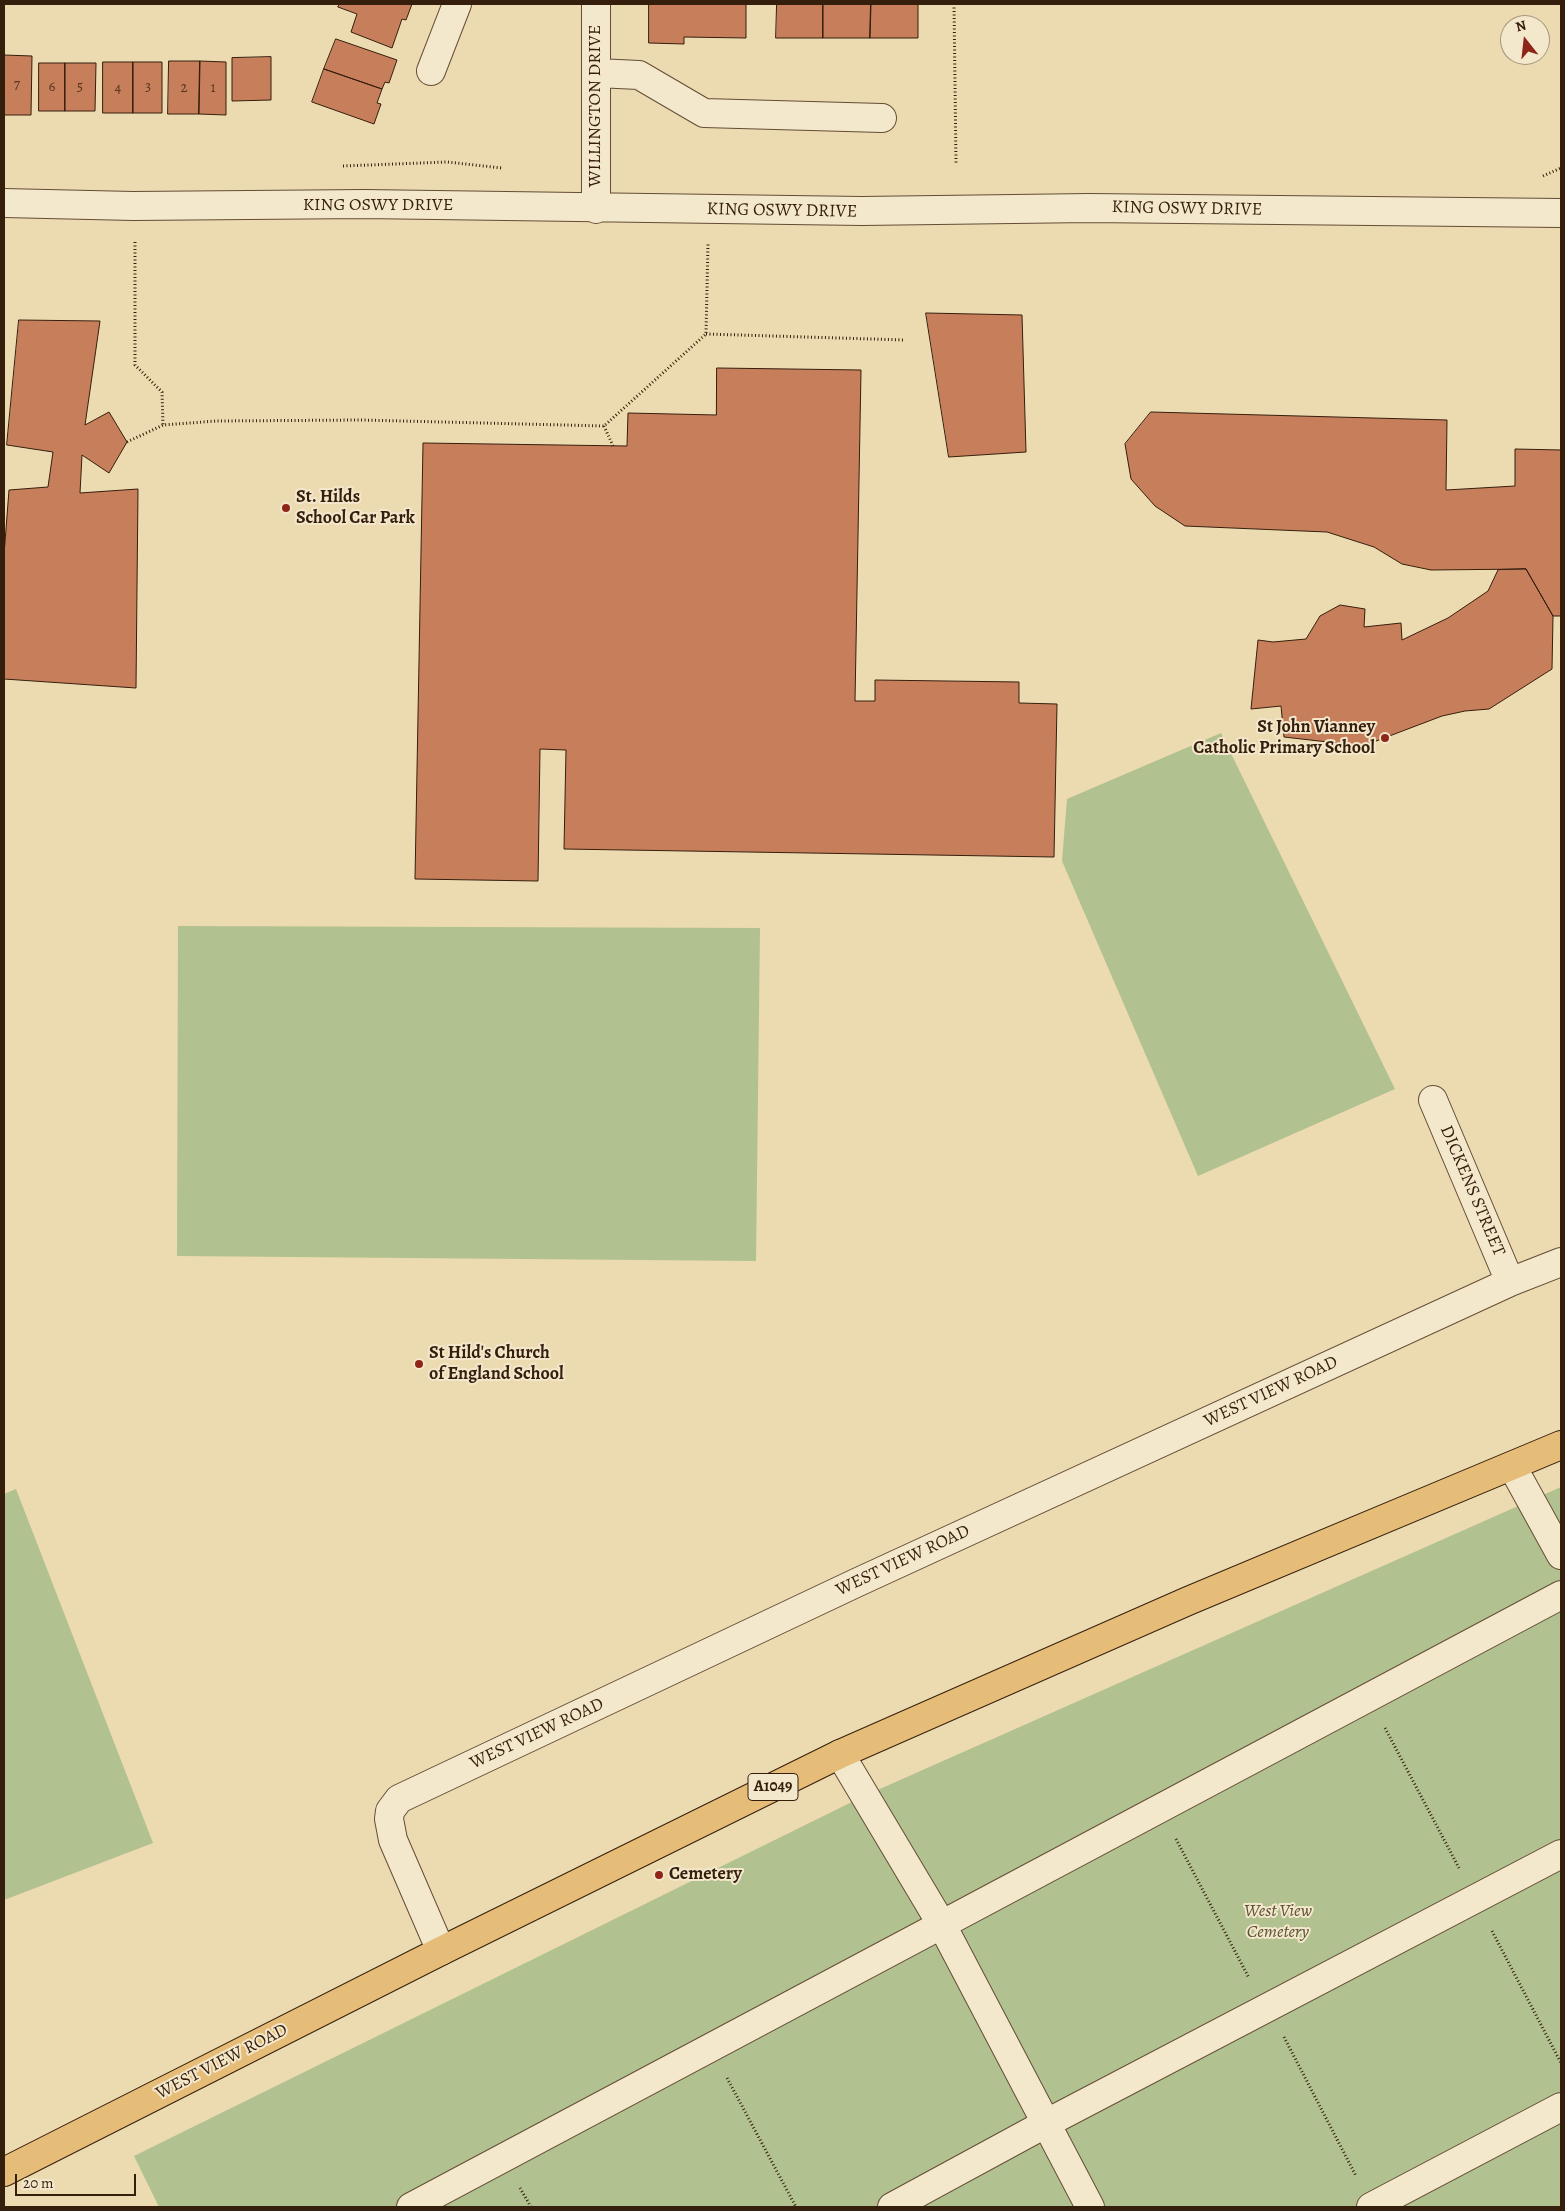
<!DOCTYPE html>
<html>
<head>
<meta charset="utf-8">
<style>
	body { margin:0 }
	#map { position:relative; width:1565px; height:2211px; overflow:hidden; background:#ecdab0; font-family:Alegreya,serif }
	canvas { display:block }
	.frame { position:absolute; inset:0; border:5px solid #351e0c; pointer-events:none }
	.north { position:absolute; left:1500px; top:15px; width:50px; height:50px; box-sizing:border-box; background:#f3e7cc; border:1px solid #a7977f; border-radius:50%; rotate:344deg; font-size:14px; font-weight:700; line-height:20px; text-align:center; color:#351e0c }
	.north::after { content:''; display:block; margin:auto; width:18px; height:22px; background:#8f2418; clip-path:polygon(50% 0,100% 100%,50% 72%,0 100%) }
	.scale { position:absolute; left:15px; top:2174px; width:121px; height:22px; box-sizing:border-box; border:2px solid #351e0c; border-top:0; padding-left:6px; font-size:15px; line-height:18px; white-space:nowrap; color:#351e0c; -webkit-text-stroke:4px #f3e7cc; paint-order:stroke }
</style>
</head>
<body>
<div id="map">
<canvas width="1565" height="2211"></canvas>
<div class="frame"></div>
<div class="north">N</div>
<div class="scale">20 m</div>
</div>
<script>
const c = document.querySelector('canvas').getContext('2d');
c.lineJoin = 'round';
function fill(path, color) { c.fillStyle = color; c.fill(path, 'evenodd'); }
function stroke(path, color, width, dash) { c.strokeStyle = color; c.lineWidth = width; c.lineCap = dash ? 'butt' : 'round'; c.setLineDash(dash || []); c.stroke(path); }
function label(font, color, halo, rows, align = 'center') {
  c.font = font + ' Alegreya,serif'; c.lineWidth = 4; c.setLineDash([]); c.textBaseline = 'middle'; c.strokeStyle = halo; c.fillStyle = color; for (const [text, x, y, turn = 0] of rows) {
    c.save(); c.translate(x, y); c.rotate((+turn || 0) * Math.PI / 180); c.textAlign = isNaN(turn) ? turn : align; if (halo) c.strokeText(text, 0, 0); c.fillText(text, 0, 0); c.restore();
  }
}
const green = new Path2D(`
	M1221 733 1395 1089 1198 1176 1062 861 1067 799Z
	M178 926 760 928 756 1261 177 1256Z
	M1561 1487V2207H159L134 2156 864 1796Z
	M16 1489 153 1843 4 1900V1494Z`);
const building = new Path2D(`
	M340 4H412L406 20 402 19 392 48 351 32 357 14 338 7Z
	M649 4H746V38L684 37V44L649 43Z
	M777 4H823V38H776Z
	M823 4H871L870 38H823Z
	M871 4H918V38H870Z
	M336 39 397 60 389 83 385 82 382 89 324 69Z
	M4 55 32 56 31 115H4Z
	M271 57V100L232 101V58Z
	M169 61H200L199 114H168Z
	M200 61 226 62V115L199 114Z
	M103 62H133V113H103Z
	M133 62H162V113H133Z
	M39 63H65V111H39Z
	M65 63H96L95 111H65Z
	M324 69 382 89 377 103 381 104 374 124 312 102Z
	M926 313 1022 315 1026 452 949 457Z
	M19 320 100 321 85 425 109 412 127 442 109 473 82 455 80 493 138 489 136 688 4 679V555L9 490 48 487 53 452 7 445Z
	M717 368 861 370 855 701H875V680L1019 682V703L1057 704 1054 857 564 849 566 750 540 749 538 881 415 879 423 443 627 446 628 413 716 415Z
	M1151 412 1447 420 1446 490 1515 486V449L1561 450V616H1553L1526 569 1431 570 1402 564 1374 547 1327 532 1185 526 1155 506 1131 479 1125 444Z
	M1526 569 1553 616 1552 669 1489 709 1465 711 1442 716 1363 746 1284 737 1281 706 1251 709 1258 640 1273 642 1306 639 1320 616 1340 605 1365 609 1364 627 1401 623 1402 640 1448 618 1488 591 1498 570Z`);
const path = new Path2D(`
	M954 4 956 163
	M343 166 447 162 502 168
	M1543 176 1561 168
	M135 242V365L162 392 163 425
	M706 334 905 340
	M604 426 613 446
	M127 442 163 425 216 421 362 420 604 426 706 334 708 243
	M1385 1728 1459 1868
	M1176 1839 1249 1978
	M1492 1931 1561 2063
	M1284 2037 1356 2176
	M727 2078 796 2207
	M520 2188 531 2207`);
const minor = new Path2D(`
	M431 71 457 4
	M597 73 639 75 704 113 882 118
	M4 203 133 206 364 204 862 211 1089 208 1561 213
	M596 209V4
	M1433 1100 1510 1282
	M1512 1466 1561 1555
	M840 1754 942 1925 1090 2207
	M441 1951 393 1840 389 1819 390 1811 399 1799 856 1583 1510 1282 1561 1262
	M411 2207 1561 1595
	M892 2207 1045 2124 1561 1854
	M1371 2207 1561 2107`);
const major = new Path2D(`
	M4 2172 441 1951 840 1754 1188 1601 1561 1445`);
const markers = [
	[286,508,5,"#8f2418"],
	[1385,738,5,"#8f2418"],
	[419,1364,5,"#8f2418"],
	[659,1875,5,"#8f2418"]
];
const numberNames = [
	["7",17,85],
	["6",52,87],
	["5",80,87],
	["3",148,87],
	["4",118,88],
	["2",184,88],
	["1",213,88]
];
const shields = [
	[773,1787,50]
];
const shieldNames = [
	["A1049",773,1787]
];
const streetNames = [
	["WILLINGTON DRIVE",596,106,-90],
	["KING OSWY DRIVE",378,206],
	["KING OSWY DRIVE",1187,209,1],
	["KING OSWY DRIVE",782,211,1],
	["DICKENS STREET",1472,1191,67],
	["WEST VIEW ROAD",1271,1392,-25],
	["WEST VIEW ROAD",903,1561,-25],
	["WEST VIEW ROAD",537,1734,-25],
	["WEST VIEW ROAD",222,2062,-27]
];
const poiNames = [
	["St. Hilds",296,498],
	["School Car Park",296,519],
	["St John Vianney",1375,728,"right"],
	["Catholic Primary School",1375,749,"right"],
	["St Hild's Church",429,1354],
	["of England School",429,1375],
	["Cemetery",669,1875]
];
const parkNames = [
	["West View",1278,1912],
	["Cemetery",1278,1933]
];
fill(green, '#b2c190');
fill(building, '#c77f5b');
stroke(building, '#351e0c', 1);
stroke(minor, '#634d35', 30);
stroke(major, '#351e0c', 30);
stroke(path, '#351e0c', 3, [1, 2.5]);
stroke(minor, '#f3e7cc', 28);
stroke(major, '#e6bd78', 28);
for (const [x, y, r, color] of markers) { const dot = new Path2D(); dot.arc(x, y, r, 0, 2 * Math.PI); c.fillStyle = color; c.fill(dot); stroke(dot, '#f3e7cc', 2); }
label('15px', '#5a3620', null, numberNames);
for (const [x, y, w] of shields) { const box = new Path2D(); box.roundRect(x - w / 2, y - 13.5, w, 27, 4); c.fillStyle = '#f3e7cc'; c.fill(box); stroke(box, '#351e0c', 1); }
label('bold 16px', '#351e0c', null, shieldNames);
label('18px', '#351e0c', '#f3e7cc', streetNames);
label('bold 18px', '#351e0c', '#f3e7cc', poiNames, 'left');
label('italic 18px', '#5a4f34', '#f3e7cc', parkNames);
</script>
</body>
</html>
